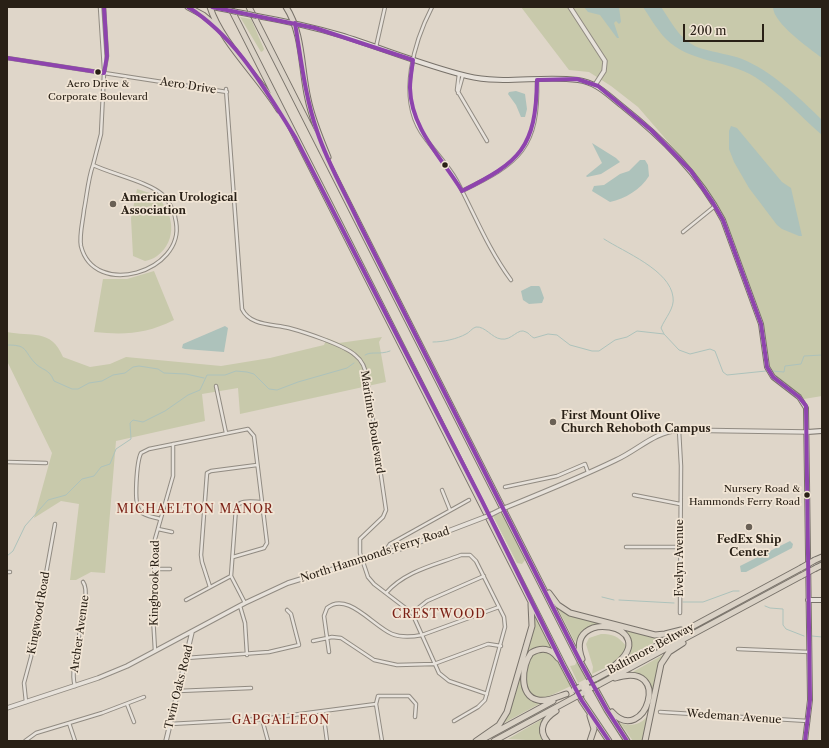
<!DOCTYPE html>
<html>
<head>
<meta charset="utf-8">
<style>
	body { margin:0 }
	#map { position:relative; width:829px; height:748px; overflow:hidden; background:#dfd6c9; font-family:"Libre Caslon Text",serif }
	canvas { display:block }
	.frame { position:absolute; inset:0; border:8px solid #292016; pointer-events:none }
	.scale { position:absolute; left:683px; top:24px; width:81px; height:18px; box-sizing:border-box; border:2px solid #292016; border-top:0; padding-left:5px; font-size:12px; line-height:14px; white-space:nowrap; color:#292016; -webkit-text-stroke:3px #f1e5d5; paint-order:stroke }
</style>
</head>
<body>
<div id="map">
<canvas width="829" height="748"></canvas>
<div class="frame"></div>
<div class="scale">200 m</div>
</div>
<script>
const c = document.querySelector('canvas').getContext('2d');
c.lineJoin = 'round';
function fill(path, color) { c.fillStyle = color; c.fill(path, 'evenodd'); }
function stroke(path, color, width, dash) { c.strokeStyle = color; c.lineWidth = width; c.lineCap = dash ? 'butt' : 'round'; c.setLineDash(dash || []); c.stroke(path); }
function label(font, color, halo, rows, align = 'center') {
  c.font = font + ' "Libre Caslon Text",serif'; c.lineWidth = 3.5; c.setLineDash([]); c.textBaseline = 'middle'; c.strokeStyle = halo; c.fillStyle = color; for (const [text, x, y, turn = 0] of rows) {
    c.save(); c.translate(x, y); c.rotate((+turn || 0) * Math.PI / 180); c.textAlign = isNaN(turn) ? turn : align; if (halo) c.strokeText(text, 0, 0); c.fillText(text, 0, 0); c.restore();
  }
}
const green = new Path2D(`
	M521 7H822V396L804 399 775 375 769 366 763 323 716 205 683 159 638 107 611 86 589 72 569 70Z
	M240 17 251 19 264 49 263 51 261 52Z
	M137 189C142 191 149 192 154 195 175 210 178 241 157 256 153 259 149 260 145 261L133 256 131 218Z
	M154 271 174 320C146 334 125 335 94 332L103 279H127Z
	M7 332C31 337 51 328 63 357L90 367 110 364 126 357 221 366 270 358 324 345 327 338 339 343 382 337 379 342 386 382 240 414 238 388 202 394 205 421 116 441 105 573 91 572 76 580H70L79 504 61 501 34 518 52 453 7 361Z
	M502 513 525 560 522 564 517 563 493 516Z
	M556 605 565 612 615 626H596L586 629 575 642Z
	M535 616 554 652 542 648 525 660Z
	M619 627 662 637 663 638 630 655C629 642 632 635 619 627Z
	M601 634C613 634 618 636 626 646 624 662 605 667 592 674L593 667 586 644 589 638Z
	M541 650 554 655 571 686 543 699C520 693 524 674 530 656Z
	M668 652 665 655 650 701 642 677 631 673Z
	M577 661 586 679 578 683 570 666 575 665Z
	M520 676H522L525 695 530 699 541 703 502 724Z
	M648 715 643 741H633L620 723C631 727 641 725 648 715Z
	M544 718 540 730 544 741 508 739Z`);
const water = new Path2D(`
	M584 7H619L621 22 619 24 616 21 614 23 619 38H617L600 15 588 12Z
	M643 7H661C673 24 681 43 703 49 716 53 729 54 742 59 770 70 800 98 822 120V135C800 116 780 93 755 77 728 60 690 63 666 39 657 30 650 17 643 7Z
	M773 7H822V58C809 48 773 23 773 7Z
	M516 91 525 94 527 109 525 117H521L516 105 508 94 509 92Z
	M731 126 737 128 782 182 791 188 802 236H799L782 229 777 225 749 188 734 162 729 149V131Z
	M592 143 616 158 620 162 601 174 587 177 586 176 602 163Z
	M640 160H645L648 165 649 176C641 189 625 199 610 202L592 191 594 186 604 185 620 174 629 171Z
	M531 286H539L540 287 544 298 542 303 529 304 523 300 521 291Z
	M225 326 228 328 224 352 185 349 182 348 183 344Z
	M790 541 793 544 792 548 746 572H741L740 566Z`);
const stream = new Path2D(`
	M604 239C624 252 670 270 673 297 675 308 665 318 661 328L664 334
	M433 342C443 342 457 339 466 334 469 333 472 328 476 327 485 326 492 338 501 339 512 341 518 327 526 332 529 333 530 336 534 338L548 334 557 335 570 345 592 351H599L615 340 627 337 637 331 664 334 679 350 690 354 710 349 715 351 723 372 727 375 766 371
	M7 345C27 345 23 349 34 362 42 371 49 368 54 381L72 389H78L89 383 102 381 113 375 125 373 133 367 139 366 158 369 164 373 186 374 204 378
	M365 355C371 351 380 355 390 351
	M772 371 784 372 785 366 801 364 804 356 822 355
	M7 556 13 551 25 526 48 500 66 495 82 479 94 476 101 467 110 464 116 449 131 439 130 423 133 420 143 422 165 411 188 395 200 390 207 375H225L236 371 247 372 254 374 269 389 277 390 298 382 347 368 354 363
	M602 597 614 600
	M619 600 674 603
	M683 602H703L733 591H739
	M765 606 770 608 783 609V625L786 629 804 636
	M812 636 822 637`);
const minor = new Path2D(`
	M100 7 104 69
	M432 7C414 42 398 96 421 132 432 149 447 163 457 181 475 215 488 249 511 280
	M376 47 385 7
	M7 58 227 92
	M459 74 457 90 487 141
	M226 89 242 309C250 326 273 324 289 328 304 332 344 345 355 355 363 361 366 370 367 379L386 510 383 517 360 539V553L368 577 374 584 412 613 439 673 449 681 487 694
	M458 93 463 75
	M93 165C112 174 149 182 163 195 170 203 175 212 176 222 185 272 94 299 81 246 79 235 83 221 84 210 87 195 88 179 93 165Z
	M93 165 101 134 104 73 107 56 104 7
	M462 191C520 163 539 148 537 80
	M683 232 715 206
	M216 386 226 433
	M679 430 681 466 680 613
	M7 462 46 463
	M505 487 557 476 585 464 588 472
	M442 490 450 510
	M634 495 680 504
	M160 519C154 517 144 516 140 511 133 505 137 461 141 453L149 449 248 429 254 436 267 543 264 548 233 557
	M158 529 172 532
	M626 547H681
	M388 552V547L390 544 469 500
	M155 569H170
	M7 572H10
	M210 587 202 562 201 555 207 473 211 471 257 465
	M386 593C405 571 435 565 461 555H470L476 561 504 617 505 627 485 700 478 707 454 721
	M186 600 231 576
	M245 603 231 576 236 508C239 499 253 502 262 502
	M240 606 245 623 247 655
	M412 613 427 601 484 576
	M313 641 332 637 341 638 374 660 397 665 434 664 488 644 501 646
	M738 649 809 652
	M155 651 153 616 155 539 173 476V444
	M329 652 324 616 327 608C347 591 373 626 392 634 402 638 412 637 422 635L499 607
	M186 658 269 652 299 645 291 614 287 610
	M75 686C67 663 94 596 83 582
	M178 691 251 688
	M26 702 24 683 31 657 55 524
	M127 704 134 722
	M323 711 327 741
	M660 712 808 721
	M262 719 268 741
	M69 723 75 741
	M170 724 262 719 376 704
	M25 741 36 733 102 713 144 697
	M382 741 376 704 378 696H409L416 704 415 717`);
const tertiary = new Path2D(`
	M570 7 605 61 604 71 595 85
	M507 507C544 492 581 477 616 460 638 450 654 432 679 430L807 432
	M492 514 500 510
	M7 708 98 678 127 666 245 603 288 583 409 546 485 517
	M166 741 192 632`);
const secondary = new Path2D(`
	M212 7 228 10
	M237 12 248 14
	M257 16C285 21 313 27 340 35 382 48 423 65 467 76 503 85 541 75 578 80 596 82 608 95 622 106 662 138 699 174 723 220L761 324 767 367 773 377 799 397 806 408 810 700 805 741
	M807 432 822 431
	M808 600H822`);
const motorway = new Path2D(`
	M188 7 203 15 216 26
	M210 7C221 42 259 77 279 110
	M230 7 563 665 582 701 609 741
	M249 7 581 663 607 710 627 741
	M286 7C303 33 301 69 308 99 312 119 320 138 328 157
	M815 560 822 557
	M816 568 822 565
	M549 593 558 605 570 613 655 635 665 634 681 630
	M558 658C551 648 541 647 531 653 522 665 518 696 538 700 547 702 557 697 566 694
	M582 659C562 606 665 625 615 665
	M595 679 801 568
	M598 685 801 576
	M612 712C644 748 675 659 615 678
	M590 716 594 729 590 741
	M483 739 553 701
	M476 741 499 725 507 712 532 626 531 604
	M494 741 577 696
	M547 741C537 729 545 718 556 711
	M645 741 661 664 669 652 683 643`);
const tertiaryBridge = new Path2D(`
	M500 510 507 507
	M485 517 492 514`);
const secondaryBridge = new Path2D(`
	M228 10 237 12
	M248 14 257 16`);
const motorwayBridge = new Path2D(`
	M801 568 815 560
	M801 576 816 568
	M588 682 595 679
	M591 688 598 685
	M574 690 580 687
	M577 696 583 693`);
const bus1 = new Path2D(`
	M104 7 107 56 104 73
	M188 7C237 38 265 89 295 137L482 501 563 665 582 701 609 741
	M212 7 315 28 413 60
	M295 23C301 59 305 96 317 131 327 162 345 193 359 223L581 663 607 710 627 741
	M7 58 104 73
	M413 60C412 69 410 78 410 88 411 129 442 158 462 191
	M537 80 577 79 598 86 651 130 691 171 713 203 723 220 761 324 767 367 773 377 799 397 806 406 810 700 805 741
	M462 191C520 162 536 148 537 80`);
const markers = [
	[98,72,3.5,"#292016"],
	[445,165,3.5,"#292016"],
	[113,204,4,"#696055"],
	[553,422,4,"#696055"],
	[807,495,3.5,"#292016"],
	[749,527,4,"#696055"]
];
const busNames = [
	["Aero Drive &",98,84],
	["Corporate Boulevard",98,97],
	["Nursery Road &",800,489,"right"],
	["Hammonds Ferry Road",800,502,"right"]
];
const streetNames = [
	["Aero Drive",188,86,9],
	["Maritime Boulevard",372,422,81],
	["North Hammonds Ferry Road",375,555,-18],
	["Evelyn Avenue",680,558,-90],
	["Kingbrook Road",155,583,-89],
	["Kingwood Road",39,613,-80],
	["Archer Avenue",80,634,-82],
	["Baltimore Beltway",651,649,-28],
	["Twin Oaks Road",179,687,-76],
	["Wedeman Avenue",734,717,4]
];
const poiNames = [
	["American Urological",121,198],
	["Association",121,211],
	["First Mount Olive",561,416],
	["Church Rehoboth Campus",561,429],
	["FedEx Ship",749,540,"center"],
	["Center",749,553,"center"]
];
const neighbourhoodNames = [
	["MICHAELTON MANOR",195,510],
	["CRESTWOOD",439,615],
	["GAPGALLEON",281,721]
];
fill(green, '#c8c9ab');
fill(water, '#adc2bb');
stroke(stream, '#adc2bb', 1);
stroke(minor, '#918b82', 4.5);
stroke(tertiary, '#918b82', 5.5);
stroke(secondary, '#78726a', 6);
stroke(motorway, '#78726a', 7);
stroke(minor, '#e7e2db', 2.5);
stroke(tertiary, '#e7e2db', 3.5);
stroke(secondary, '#e7e2db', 4);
stroke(motorway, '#dad2c6', 5);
stroke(tertiaryBridge, '#918b82', 5.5, []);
stroke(secondaryBridge, '#78726a', 6, []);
stroke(motorwayBridge, '#78726a', 7, []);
stroke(tertiaryBridge, '#e7e2db', 3.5);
stroke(secondaryBridge, '#e7e2db', 4);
stroke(motorwayBridge, '#dad2c6', 5);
stroke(bus1, '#8e44ad', 4);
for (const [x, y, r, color] of markers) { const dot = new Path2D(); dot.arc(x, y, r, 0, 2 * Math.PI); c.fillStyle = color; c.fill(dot); stroke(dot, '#f1e5d5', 1.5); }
label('10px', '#292016', '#f1e5d5', busNames);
label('11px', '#292016', '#f1e5d5', streetNames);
label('bold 11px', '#292016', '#f1e5d5', poiNames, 'left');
c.letterSpacing = '1px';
label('12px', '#7a1f14', '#f1e5d5', neighbourhoodNames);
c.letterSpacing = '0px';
</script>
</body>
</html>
